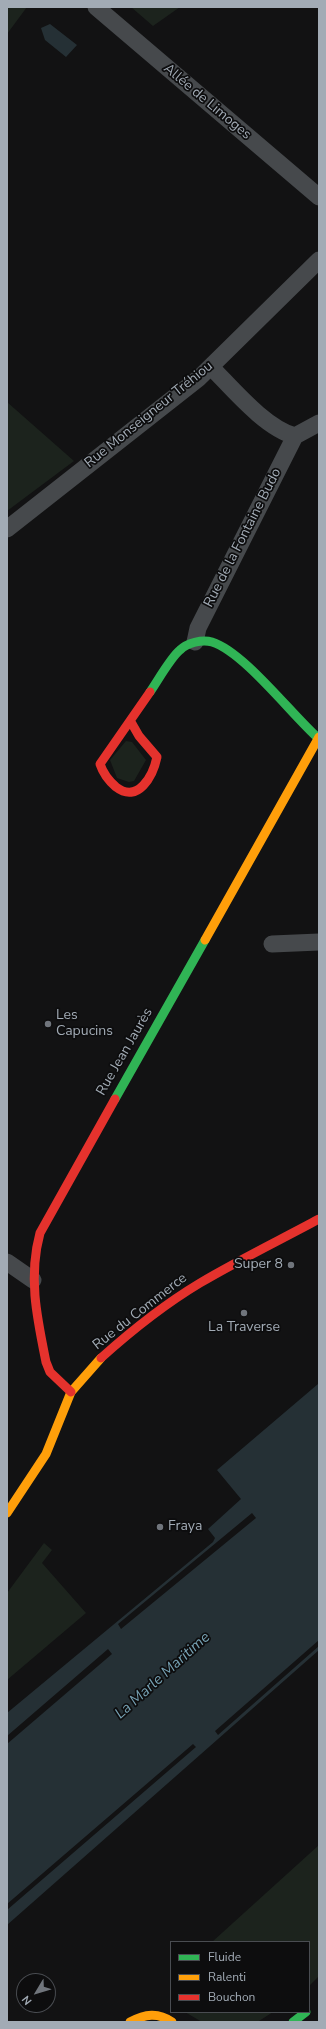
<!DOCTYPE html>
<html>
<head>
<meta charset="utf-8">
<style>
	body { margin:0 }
	#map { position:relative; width:326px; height:2029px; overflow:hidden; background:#121213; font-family:"Nunito Sans",sans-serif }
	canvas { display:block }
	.frame { position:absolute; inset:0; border:8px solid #a2abb5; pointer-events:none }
	.legend { position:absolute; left:170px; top:1941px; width:140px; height:72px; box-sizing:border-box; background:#0d0d0e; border:1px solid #494c51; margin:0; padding:5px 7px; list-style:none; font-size:12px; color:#a2abb5 }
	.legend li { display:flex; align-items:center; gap:8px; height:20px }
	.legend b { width:20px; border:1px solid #494c51 }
	.north { position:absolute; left:16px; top:1973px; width:40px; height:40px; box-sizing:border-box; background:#0d0d0e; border:1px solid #494c51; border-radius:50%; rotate:232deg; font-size:11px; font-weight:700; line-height:16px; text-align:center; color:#a2abb5 }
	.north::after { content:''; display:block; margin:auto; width:14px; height:18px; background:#70757c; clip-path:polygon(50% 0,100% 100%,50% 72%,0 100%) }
</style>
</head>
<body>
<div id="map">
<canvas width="326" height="2029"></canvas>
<div class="frame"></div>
<ul class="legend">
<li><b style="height:5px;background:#30b455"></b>Fluide</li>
<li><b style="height:5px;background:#ff9f0a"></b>Ralenti</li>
<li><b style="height:5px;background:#e5322d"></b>Bouchon</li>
</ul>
<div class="north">N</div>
</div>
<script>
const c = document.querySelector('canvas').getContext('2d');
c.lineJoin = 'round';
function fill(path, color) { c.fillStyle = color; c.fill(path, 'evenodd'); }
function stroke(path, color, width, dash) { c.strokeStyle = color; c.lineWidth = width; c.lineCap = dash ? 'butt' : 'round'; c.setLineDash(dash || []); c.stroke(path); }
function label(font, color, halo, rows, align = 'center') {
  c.font = font + ' "Nunito Sans",sans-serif'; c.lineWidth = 3.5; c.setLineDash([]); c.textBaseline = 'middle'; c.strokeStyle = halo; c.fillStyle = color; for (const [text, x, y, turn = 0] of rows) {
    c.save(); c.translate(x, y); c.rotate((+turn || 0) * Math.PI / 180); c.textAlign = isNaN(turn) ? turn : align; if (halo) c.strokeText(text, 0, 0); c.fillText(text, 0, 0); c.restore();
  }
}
const green = new Path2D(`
	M7 7H27L7 34Z
	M131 7H180L153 26Z
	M7 402 74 461 7 511Z
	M126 741 132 742 146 760 134 781 129 782 117 778 110 760Z
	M44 1543 52 1550 42 1563 86 1613 7 1680V1593Z
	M319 1845V1976L309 1986V1942H212Z
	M185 2012H273L259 2021 202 2022Z`);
const water = new Path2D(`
	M50 24 77 45 66 57 45 40 41 28Z
	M318 1384 319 1650 7 1925V1713L213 1542 215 1538 208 1529 241 1499 217 1470Z`);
const pier = new Path2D(`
	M252 1513 256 1518 121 1629 118 1624Z
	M319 1640V1646L218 1735 215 1731Z
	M108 1649 112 1654 7 1744V1736Z
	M193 1744 196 1747 7 1910V1904Z`);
const street = new Path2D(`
	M96 7 319 197
	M211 367C233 389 265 428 295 436
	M7 529 199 378 319 260
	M195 642 198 628 295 436 319 423
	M272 944 319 942
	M7 1262 33 1280`);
const fast = new Path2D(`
	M150 692C157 682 171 657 180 650 187 643 202 639 212 642 244 652 291 714 318 738
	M115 1099 205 940
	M293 2022 306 2012`);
const slow = new Path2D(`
	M205 940 319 737
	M7 1513 46 1454 71 1392 101 1358
	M130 2022C145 2014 158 2012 172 2022`);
const jam = new Path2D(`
	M131 722 139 736 157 757C153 776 138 804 116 787 109 781 103 773 100 764L150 692
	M101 1358C131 1331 165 1304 200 1283 239 1260 280 1240 319 1219
	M71 1392 50 1372 46 1362C37 1318 28 1277 40 1233L115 1099`);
const markers = [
	[48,1024,4,"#70757c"],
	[291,1265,4,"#70757c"],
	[244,1313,4,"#70757c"],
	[160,1527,4,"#70757c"]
];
const streetNames = [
	["Allée de Limoges",207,102,40],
	["Rue Monseigneur Tréhiou",149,415,-39],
	["Rue de la Fontaine Budo",243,538,-63],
	["Rue Jean Jaurès",125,1052,-60],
	["Rue du Commerce",140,1312,-38]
];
const poiNames = [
	["Les",56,1016],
	["Capucins",56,1032],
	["Super 8",283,1265,"right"],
	["La Traverse",244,1328,"center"],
	["Fraya",168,1527]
];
const waterNames = [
	["La Marle Maritime",163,1676,-42]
];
fill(green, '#1c231d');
fill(water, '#253035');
fill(pier, '#121213');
stroke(street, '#46494c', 17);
stroke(fast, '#30b455', 9);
stroke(slow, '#ff9f0a', 9);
stroke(jam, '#e5322d', 9);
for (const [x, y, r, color] of markers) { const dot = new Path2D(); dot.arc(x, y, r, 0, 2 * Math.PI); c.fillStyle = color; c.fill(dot); stroke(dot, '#0d0d0e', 1.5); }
label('14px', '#a2abb5', '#0d0d0e', streetNames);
label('14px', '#a2abb5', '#0d0d0e', poiNames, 'left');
label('italic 15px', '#76a1b3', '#0d0d0e', waterNames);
</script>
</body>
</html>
